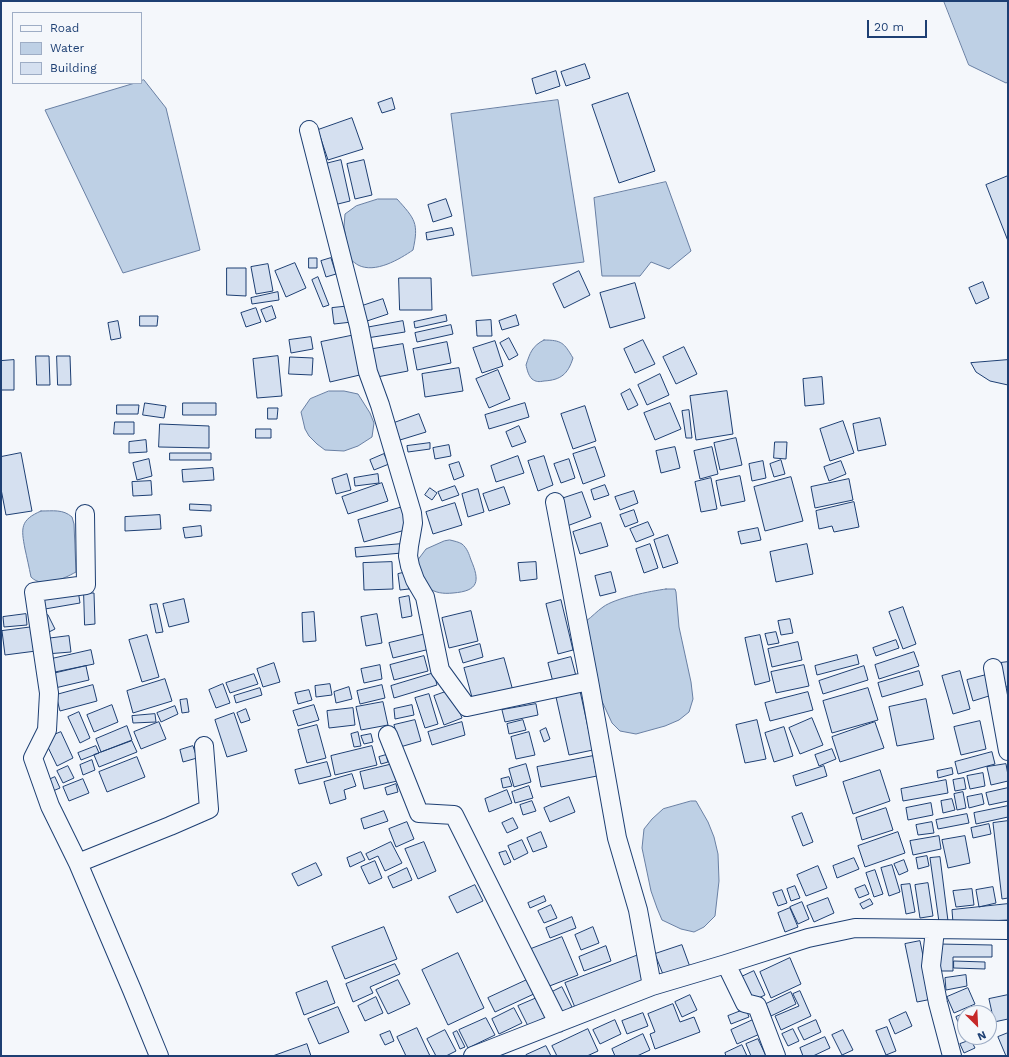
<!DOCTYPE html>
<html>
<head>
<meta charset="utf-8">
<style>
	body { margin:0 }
	#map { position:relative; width:1009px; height:1057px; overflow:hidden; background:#f4f7fb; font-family:"Work Sans",sans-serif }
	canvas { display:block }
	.frame { position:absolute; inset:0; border:2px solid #1d3f73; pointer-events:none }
	.legend { position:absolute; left:12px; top:12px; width:130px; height:72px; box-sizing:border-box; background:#f4f7fb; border:1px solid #9eadc5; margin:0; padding:5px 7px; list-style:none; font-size:12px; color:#1d3f73 }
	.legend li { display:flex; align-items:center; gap:8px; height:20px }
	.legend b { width:20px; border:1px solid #9eadc5 }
	.north { position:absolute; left:957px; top:1005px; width:40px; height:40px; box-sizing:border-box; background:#f4f7fb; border:1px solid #9eadc5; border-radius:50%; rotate:156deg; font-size:11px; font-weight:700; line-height:16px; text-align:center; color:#1d3f73 }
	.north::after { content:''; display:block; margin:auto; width:14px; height:18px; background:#c62828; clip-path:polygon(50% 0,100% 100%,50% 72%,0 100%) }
	.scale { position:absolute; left:867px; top:20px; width:60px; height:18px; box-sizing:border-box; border:2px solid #1d3f73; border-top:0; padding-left:5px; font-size:12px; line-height:14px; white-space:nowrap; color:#1d3f73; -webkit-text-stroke:3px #f4f7fb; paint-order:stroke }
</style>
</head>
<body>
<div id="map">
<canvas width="1009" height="1057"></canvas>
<div class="frame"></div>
<ul class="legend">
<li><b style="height:5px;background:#f4f7fb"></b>Road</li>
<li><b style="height:11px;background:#bed0e5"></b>Water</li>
<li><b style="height:11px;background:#d5e0f0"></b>Building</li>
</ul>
<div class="north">N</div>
<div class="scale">20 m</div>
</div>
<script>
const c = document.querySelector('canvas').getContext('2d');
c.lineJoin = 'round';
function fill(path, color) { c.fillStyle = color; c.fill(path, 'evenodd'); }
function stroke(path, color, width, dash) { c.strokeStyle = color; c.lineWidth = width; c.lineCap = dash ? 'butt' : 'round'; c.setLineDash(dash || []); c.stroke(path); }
const water = new Path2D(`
	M944 1H1008V82L1006 83 969 65Z
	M144 80 166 108 200 250 123 273 45 110 135 83H141V81Z
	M558 100 584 262 472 276 451 114Z
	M666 182 691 251 669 269 651 262 640 276H602L594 198Z
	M378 199H397C415 219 419 223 413 250 400 259 375 274 358 265 356 264 353 261 350 260L344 227 345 214 356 206Z
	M544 340C562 340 564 343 573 358 568 374 561 380 544 381 539 382 536 382 532 379 528 375 527 369 526 365 530 353 532 346 544 340Z
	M329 391H344L358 394 370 413 374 423 372 437 358 446 344 451 325 450 317 444 309 436 305 429 301 412 310 399Z
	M41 511C53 511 63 509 72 517L74 524 76 572C63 579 43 589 31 577 29 567 27 558 25 549 21 528 20 520 41 511Z
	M450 540C454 541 459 542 462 544 467 548 469 554 471 560 480 581 479 591 453 593 443 594 435 593 427 587L417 561 426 549 444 541Z
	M666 589H675L676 592 679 627 691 682 693 699 689 712 679 720 665 726 636 734 620 731 612 723 595 686 586 621C592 617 597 611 603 607 615 598 651 591 666 589Z
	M691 801H696L708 822 714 837 718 854 719 881 715 916 704 927 694 932 681 929 662 920 657 908 651 891 642 848 644 829 652 819 663 809Z`);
const building = new Path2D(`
	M585 64 590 78 566 86 561 72Z
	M556 71 560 86 536 94 532 79Z
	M628 93 655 171 619 183 592 105Z
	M392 98 395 109 382 113 378 103Z
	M352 118 363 149 328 160 318 130Z
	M341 160 350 201 334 205 325 164Z
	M364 160 372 195 355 199 347 164Z
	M1008 176V241L986 185Z
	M446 199 452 216 433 222 428 205Z
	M452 228 454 235 427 240 426 233Z
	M309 258H317V268H309Z
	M331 258 336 274 326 277 321 261Z
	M295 263 306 288 286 297 275 271Z
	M268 264 273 291 256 294 251 267Z
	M227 268H246V296L227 295Z
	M579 271 590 295 564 308 553 284Z
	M318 277 329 305 323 307 312 280Z
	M399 278H431L432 310H400Z
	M983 282 989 298 976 304 969 288Z
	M635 283 645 318 610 328 600 293Z
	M278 292 279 300 252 304 251 298Z
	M383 299 388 314 367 321 362 306Z
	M272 306 276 318 266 322 261 310Z
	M351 306 352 322 334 324 332 308Z
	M256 308 261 322 246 327 241 313Z
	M446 315 447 321 415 328 414 322Z
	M516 315 519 325 502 330 499 321Z
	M140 316H158L157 326H140Z
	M491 320 492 336H477L476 321Z
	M118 321 121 338 111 340 108 323Z
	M403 321 405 332 367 338 365 328Z
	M451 325 453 334 417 342 415 333Z
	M355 335 364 374 330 382 321 342Z
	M311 337 313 349 291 353 289 340Z
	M509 338 518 355 509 360 500 343Z
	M643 340 655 364 635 373 624 349Z
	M495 341 503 366 482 373 473 348Z
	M447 342 451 363 417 370 413 349Z
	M403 344 408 371 372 378 367 350Z
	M684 347 697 374 676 384 663 357Z
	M36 356H49L50 385H37Z
	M57 356H70L71 385H58Z
	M278 356 282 396 257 398 253 359Z
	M290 357 313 358 312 375 289 374Z
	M14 360V390H1V361Z
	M1008 360V385L990 381 976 372 971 363Z
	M459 368 463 391 425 397 422 374Z
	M498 370 510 399 489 408 476 379Z
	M660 374 669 395 647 405 638 385Z
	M822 377 824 404 805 406 803 379Z
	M630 389 638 405 628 410 621 394Z
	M727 391 733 434 696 440 690 396Z
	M145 403 166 406 164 418 143 415Z
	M183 403H216V415H183Z
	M525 403 529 417 489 429 485 415Z
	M670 403 681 429 655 440 644 413Z
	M117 405H139L138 414H117Z
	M585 406 596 441 573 449 561 414Z
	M268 408H278L277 419H268Z
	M689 410 692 438H686L682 411Z
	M419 414 426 432 400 440 394 423Z
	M880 418 886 445 858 451 853 424Z
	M843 421 854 453 830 461 820 429Z
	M115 422H134V434H114Z
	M160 424 209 426V448L159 447Z
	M519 426 526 442 512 447 506 432Z
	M256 429H271V438H256Z
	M736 438 742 465 720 470 714 443Z
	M146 440 147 452 129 453V442Z
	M775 442H787L786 459 774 458Z
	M430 443V449L408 452 407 446Z
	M449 445 451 456 435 459 433 448Z
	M595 447 605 476 583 484 573 454Z
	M675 447 680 468 661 473 656 451Z
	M712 447 718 474 700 479 694 451Z
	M21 453 32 511 6 515 1 489V457Z
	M170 453H211V460H170Z
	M384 454 389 464 374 470 370 460Z
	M518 456 524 473 496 482 491 466Z
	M544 456 553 485 538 491 528 461Z
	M149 459 152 476 137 480 133 463Z
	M569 459 575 478 561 483 554 464Z
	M781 460 785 474 774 477 770 464Z
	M763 461 766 478 752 481 749 464Z
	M841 461 846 474 829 481 824 467Z
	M459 462 464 476 454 480 449 465Z
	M213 468 214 480 183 482 182 470Z
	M347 474 351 490 336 494 332 479Z
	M378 474 379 483 355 486 354 478Z
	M740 476 745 501 721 506 716 481Z
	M791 477 803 521 765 531 754 487Z
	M711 478 717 509 701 512 695 482Z
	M849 479 853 500 815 508 811 487Z
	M151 481 152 495 133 496 132 482Z
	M382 483 388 501 348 514 342 497Z
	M605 485 609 495 594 500 591 490Z
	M455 486 459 495 442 501 438 492Z
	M504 487 510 504 489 511 483 494Z
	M430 488 437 493 432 500 425 495Z
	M478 489 484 512 468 517 462 494Z
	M634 491 638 503 620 510 615 497Z
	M582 492 591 517 567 526 558 500Z
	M854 502 859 527 834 532 832 526 819 529 816 511Z
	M455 503 462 525 433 534 426 512Z
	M190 504 211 505V511L190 510Z
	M406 506 412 528 364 542 358 520Z
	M634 510 638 522 625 527 620 515Z
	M160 515 161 529 125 531V517Z
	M648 522 654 535 636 542 630 529Z
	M601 523 608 546 580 554 573 532Z
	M201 526 202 536 185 538 183 528Z
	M758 528 761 540 741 544 738 532Z
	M668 535 678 563 663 568 654 540Z
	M402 544V553L356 557 355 548Z
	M650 544 658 568 644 573 636 549Z
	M807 544 813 574 776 582 770 552Z
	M392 562 393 589 364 590 363 563Z
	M536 562 537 579 520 581 518 563Z
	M407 572 409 589 400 590 398 574Z
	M611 572 616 592 600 596 595 576Z
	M78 590 80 603 45 609 43 596Z
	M84 593H94L95 624 85 625Z
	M409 596 412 616 402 618 399 598Z
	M184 599 189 622 169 627 163 604Z
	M561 600 573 650 558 654 546 604Z
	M157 604 163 632 156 633 150 605Z
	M903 607 916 644 903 649 889 612Z
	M471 611 478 641 449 648 442 618Z
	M314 612 316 641 303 642 302 613Z
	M26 614 27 625 4 627 3 617Z
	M377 614 382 643 366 646 361 617Z
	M48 615 55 629 47 633 40 618Z
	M790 619 793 633 781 635 778 621Z
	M33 627 36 651 5 655 2 631Z
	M776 632 779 643 768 645 765 634Z
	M426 634 430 649 393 658 389 643Z
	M147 635 159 677 142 682 129 640Z
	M760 635 770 681 755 685 745 638Z
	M69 636 71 652 46 654 45 639Z
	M896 640 899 648 876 656 873 648Z
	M798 642 802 660 772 667 768 649Z
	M480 644 483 657 463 663 459 650Z
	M91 650 94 664 50 673 47 660Z
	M914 652 919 666 879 679 875 665Z
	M857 655 859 664 817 675 815 666Z
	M424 656 428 671 394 680 390 665Z
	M571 657 576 676 553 682 548 663Z
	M504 658 513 691 473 701 464 668Z
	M1008 662V687H1006L1000 663Z
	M274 663 280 682 263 687 257 669Z
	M380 665 382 679 364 683 361 669Z
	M804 665 809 686 776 693 771 672Z
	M86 666 89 680 55 688 52 674Z
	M864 666 868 680 823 694 819 681Z
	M919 671 923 685 882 697 878 683Z
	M960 671 970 709 953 714 942 676Z
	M434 673 437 685 394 698 391 686Z
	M254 674 258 684 230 693 226 683Z
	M986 675 992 695 973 701 967 680Z
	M165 679 172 701 133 713 127 691Z
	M223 684 230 703 216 708 209 690Z
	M330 684 332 695 316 697 315 686Z
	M93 685 97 701 60 711 56 695Z
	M382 685 385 698 360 704 357 691Z
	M349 687 352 699 336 703 334 692Z
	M260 688 262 695 236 703 234 696Z
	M868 688 878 720 832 733 823 701Z
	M309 690 312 700 298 704 295 693Z
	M451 690 462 718 444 725 434 696Z
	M580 691 593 750 569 755 556 697Z
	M808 692 813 710 770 721 765 703Z
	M429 694 438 724 425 728 415 698Z
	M187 699 189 712 182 713 180 700Z
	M926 699 934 739 897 746 889 707Z
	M383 702 388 725 361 730 356 707Z
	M536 704 538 715 505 722 502 710Z
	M112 705 118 722 94 732 87 715Z
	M314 705 319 720 298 726 293 711Z
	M412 705 414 715 395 719 394 709Z
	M175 706 178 714 161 722 157 713Z
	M353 708 355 725 329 728 327 711Z
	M246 709 250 720 241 723 237 713Z
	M79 712 90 738 80 743 68 717Z
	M234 713 247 751 227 757 215 720Z
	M155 714 156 722 133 723 132 716Z
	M812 718 823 745 800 754 789 728Z
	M415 720 421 741 400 747 394 725Z
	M523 720 526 730 509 734 507 724Z
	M757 720 766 759 745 763 736 725Z
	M980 721 986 749 961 755 954 727Z
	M159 722 166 739 141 749 134 732Z
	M462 722 465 735 432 745 428 732Z
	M875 722 884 748 840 762 832 737Z
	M317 725 326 758 307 763 298 730Z
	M127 726 132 740 101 752 96 739Z
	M784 727 793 756 774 762 765 733Z
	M546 728 550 739 544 742 540 731Z
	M61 732 73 758 57 766 44 739Z
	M358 732 361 746 354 747 351 734Z
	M529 732 535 755 516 759 511 737Z
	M371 734 373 742 364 744 361 736Z
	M132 741 137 752 99 767 94 755Z
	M96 746 99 753 81 760 78 753Z
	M193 746 197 758 183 762 180 750Z
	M372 746 377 765 335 775 331 756Z
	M832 749 836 759 819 766 815 755Z
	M992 752 995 764 958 774 955 762Z
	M386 755 388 762 381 764 379 757Z
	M593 756 597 776 541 787 537 767Z
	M137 757 145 777 107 792 99 772Z
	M92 760 95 770 83 775 80 765Z
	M327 762 331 776 299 784 295 770Z
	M393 764 397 781 364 789 360 772Z
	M526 764 531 782 514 787 509 769Z
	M1006 764 1008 775V781L991 785 987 767Z
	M68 766 74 778 63 783 57 771Z
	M824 766 827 776 796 786 793 776Z
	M952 768 953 774 938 778 937 771Z
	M880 770 890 801 853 814 843 782Z
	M983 773 985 786 970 789 967 776Z
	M352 774 356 786 344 790 346 799 330 804 324 782Z
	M55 777 60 788 48 793 44 782Z
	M509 777 512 786 503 788 501 779Z
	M964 778 966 789 955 791 953 780Z
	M83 779 89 793 69 801 63 787Z
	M946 780 948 793 903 801 901 789Z
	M396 784 398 792 387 795 385 788Z
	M529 786 533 798 515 803 512 792Z
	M1008 788V801L989 805 986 793Z
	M507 790 512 803 489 812 485 799Z
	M963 792 966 808 957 810 954 794Z
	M982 794 984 804 969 808 967 797Z
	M569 797 575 812 550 822 544 808Z
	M952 799 955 810 943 813 941 801Z
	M532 801 536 811 523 815 520 805Z
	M931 803 933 815 908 820 906 808Z
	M1008 806V817L976 824 974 813Z
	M886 808 893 830 862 840 856 818Z
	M384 811 388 821 364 829 361 819Z
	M802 813 813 842 803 846 792 817Z
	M967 814 969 823 938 829 936 820Z
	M513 818 518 828 507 833 502 823Z
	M1008 821V898L1002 899 993 823Z
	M407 822 414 839 396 847 389 829Z
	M932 822 934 833 918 835 916 825Z
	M989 824 991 834 973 838 971 828Z
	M541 832 547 847 533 852 527 838Z
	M898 832 905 853 865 867 858 846Z
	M939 836 941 849 913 855 910 841Z
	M965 836 970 863 948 868 942 840Z
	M522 840 528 853 514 860 508 846Z
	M391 842 402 863 385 871 378 856 369 860 366 854Z
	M424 842 436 871 418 879 405 849Z
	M506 851 511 862 504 865 499 853Z
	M361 852 365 860 350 867 347 858Z
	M927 856 929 866 918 869 916 858Z
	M940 857 948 921 939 922 930 858Z
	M854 858 859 869 837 878 833 866Z
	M904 860 908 871 899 875 894 864Z
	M375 861 382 878 369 884 361 867Z
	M316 863 322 875 298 886 292 874Z
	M892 865 900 892 889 896 881 868Z
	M818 866 827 888 806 896 797 875Z
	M407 868 412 880 393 888 388 877Z
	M875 870 883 894 874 897 866 873Z
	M928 883 933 916 920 918 915 885Z
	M910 884 915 912 906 914 901 885Z
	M475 885 483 901 457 913 449 897Z
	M865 885 869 894 859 898 855 889Z
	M795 886 800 898 791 901 787 889Z
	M993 887 996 903 979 907 976 890Z
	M972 889 974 905 956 907 953 891Z
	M782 890 787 903 778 906 773 893Z
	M544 896 546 901 530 908 528 903Z
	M828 898 834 913 814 922 807 906Z
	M870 899 873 904 863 909 860 904Z
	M802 902 809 919 798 924 790 907Z
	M1008 904V920L953 923 952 910Z
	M551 905 557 918 544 923 538 911Z
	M790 908 798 927 785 932 778 913Z
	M572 917 576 928 550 938 546 928Z
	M384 927 397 959 345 979 332 947Z
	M593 927 599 943 581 950 575 935Z
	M562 937 578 975 547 987 531 949Z
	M920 941 932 999 917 1002 905 944Z
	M939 944 992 945V957H953V971H939Z
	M682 945 690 967 664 977 655 954Z
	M606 946 611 961 584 971 579 957Z
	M458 953 484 1008 448 1025 422 970Z
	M641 954 650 982 576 1010 565 983Z
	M790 958 801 984 771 998 760 972Z
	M954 961 985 962V969L954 968Z
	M395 964 400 974 370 987 373 993 353 1002 346 984Z
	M754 971 765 995 748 1003 737 979Z
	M966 975 967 986 946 990 945 978Z
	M529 979 536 993 495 1012 488 998Z
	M398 980 410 1004 388 1014 376 990Z
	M327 981 335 1003 304 1015 296 993Z
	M562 987 572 1007 558 1015 548 994Z
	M968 988 975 1004 954 1013 947 997Z
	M800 991 811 1016 781 1030 775 1016 799 1006 793 994Z
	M791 992 796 1004 771 1016 766 1004Z
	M690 995 697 1010 682 1017 675 1002Z
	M1008 995V1019L994 1022 989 999Z
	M376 997 383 1013 365 1021 358 1006Z
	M539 997 548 1016 528 1026 518 1006Z
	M673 1004 680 1022 694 1017 700 1032 655 1049 650 1034 655 1032 648 1014Z
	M338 1007 349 1032 319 1044 308 1019Z
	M979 1007 982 1013H965Z
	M514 1008 522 1023 499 1034 492 1019Z
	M746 1009 749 1017 731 1024 728 1016Z
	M906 1012 912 1026 895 1034 889 1020Z
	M643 1013 648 1026 627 1034 622 1021Z
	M965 1013V1036L964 1037 956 1017Z
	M486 1018 495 1035 468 1048 459 1030Z
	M755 1019 762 1033 737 1044 731 1030Z
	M615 1020 621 1034 600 1044 593 1030Z
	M816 1020 821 1032 804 1040 798 1028Z
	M887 1027 896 1051 886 1055 876 1031Z
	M417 1028 430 1056H406L397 1037Z
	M588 1029 598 1051 587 1056H557L552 1046Z
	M793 1029 799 1041 788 1046 782 1034Z
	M445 1030 456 1051 446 1056H436L427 1039Z
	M843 1030 853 1050 842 1055 832 1035Z
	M390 1031 394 1041 385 1045 380 1035Z
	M457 1031 465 1047 460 1049 453 1033Z
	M1008 1033V1056H1006L998 1037Z
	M643 1034 650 1050 637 1056H615L612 1049Z
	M825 1037 830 1048 813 1056H803L800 1048Z
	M758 1039 766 1056H751L746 1044Z
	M971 1040 975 1048 964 1053 960 1044Z
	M307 1044 311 1056H273Z
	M742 1045 747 1056H726L725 1053Z
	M546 1046 551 1056H526V1055Z`);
const street = new Path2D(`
	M309 130 359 326 368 372 380 405 412 513 413 523 409 546 408 556 410 566 415 580 425 597 440 670 467 707 589 681
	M555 502 589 681 617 838 638 910 652 986
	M85 514 86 585 34 592 49 693 47 730 33 758 50 806 78 863 132 990 159 1056
	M993 668 1008 751
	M388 735 419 813 454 815 558 1023
	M78 863 170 826 209 809 204 746
	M935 930 931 966 938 1003 952 1056
	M726 964 745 1003 757 1006 776 1056
	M473 1056 652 986 726 964 808 938 855 928 1008 930`);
fill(water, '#bed0e5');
stroke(water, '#687fa3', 1);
fill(building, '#d5e0f0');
stroke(building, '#1d3f73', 1);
stroke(street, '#1d3f73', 20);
stroke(street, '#f4f7fb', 18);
</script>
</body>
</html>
